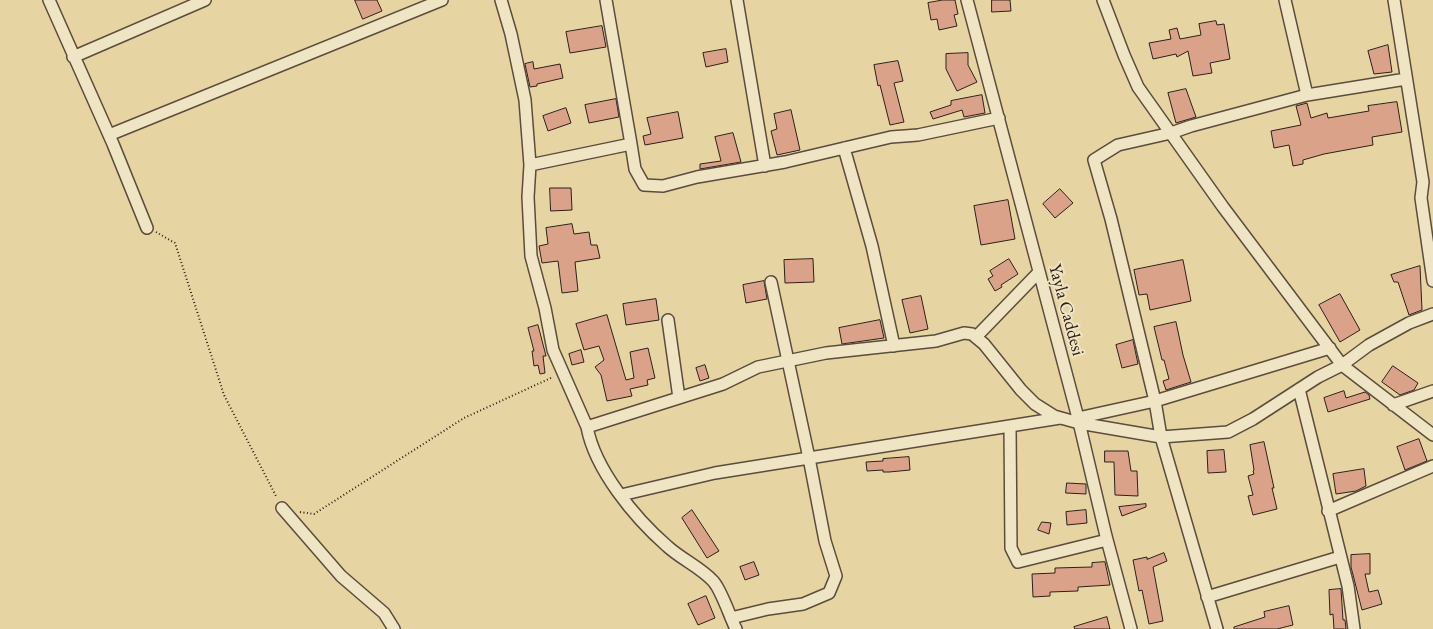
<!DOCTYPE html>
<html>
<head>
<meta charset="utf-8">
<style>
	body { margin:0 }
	canvas { display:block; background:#e6d5a3 }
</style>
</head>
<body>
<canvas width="1433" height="629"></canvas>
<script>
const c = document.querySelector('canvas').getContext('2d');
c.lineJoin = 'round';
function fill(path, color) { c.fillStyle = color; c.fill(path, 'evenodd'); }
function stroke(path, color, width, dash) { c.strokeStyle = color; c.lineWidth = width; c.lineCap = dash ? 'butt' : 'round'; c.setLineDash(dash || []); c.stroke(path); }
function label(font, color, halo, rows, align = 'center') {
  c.font = font + ' "EB Garamond",serif'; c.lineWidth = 4; c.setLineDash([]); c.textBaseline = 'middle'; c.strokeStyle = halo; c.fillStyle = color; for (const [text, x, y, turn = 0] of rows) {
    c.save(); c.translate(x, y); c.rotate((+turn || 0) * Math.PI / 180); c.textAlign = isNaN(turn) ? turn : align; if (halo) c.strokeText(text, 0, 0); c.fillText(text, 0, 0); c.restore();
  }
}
const building = new Path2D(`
	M355 0H377L382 11 363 19Z
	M943 0H955L958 14 954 15 957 26 939 30 937 19 931 20 928 3Z
	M992 0H1010L1011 11 992 12Z
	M1216 21 1217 25 1224 24 1230 59 1210 63 1212 73 1193 76 1188 51 1177 57 1176 54 1153 59 1149 43 1171 39 1169 30 1177 28 1180 39 1201 35 1199 24Z
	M602 26 606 47 570 53 566 32Z
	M1388 45 1392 72 1374 74 1368 51Z
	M726 49 728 62 706 67 703 53Z
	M968 53V65L977 82 957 91 946 69V54Z
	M898 61 903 81 894 83 904 122 890 125 880 85 878 86 874 65Z
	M533 62 534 69 560 64 563 78 537 84V86L530 87 525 64Z
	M1186 89 1196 117 1176 123 1168 93Z
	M982 95 985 113 964 117 962 110 933 119 930 112 951 105V101Z
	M616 99 619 117 589 123 585 105Z
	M1397 102 1402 132 1372 137 1373 145 1324 154 1303 160V164L1293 166 1289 145 1274 148 1271 131 1301 125 1296 106 1307 103 1311 118 1327 113 1328 118 1369 111 1368 106Z
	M566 108 571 123 548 131 543 116Z
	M791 110 800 150 777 155 771 131 777 129 774 114Z
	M678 112 683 138 645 145 643 136 651 134 647 118Z
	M733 133 741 162 700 169V164L721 161 715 137Z
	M550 188H571L572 210 551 211Z
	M1060 189 1073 203 1055 218 1043 204Z
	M1008 200 1015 239 981 245 974 206Z
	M572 224 574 234 589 232 591 245H597L600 258 575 262 578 291 562 293 558 261 542 263 539 246 548 244 546 228Z
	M813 259 814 282 785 283 784 260Z
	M1009 259 1018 274 1001 285 1002 287 995 291 988 279 993 276 990 271Z
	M1183 260 1191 301 1150 310 1147 294 1139 295 1134 270Z
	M1420 266 1422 310 1409 315 1398 282H1394L1391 275Z
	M764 281 767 299 746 303 743 285Z
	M1340 294 1360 330 1340 342 1319 305Z
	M921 296 928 329 910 333 902 300Z
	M656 299 659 320 626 325 623 304Z
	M607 315 626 380 634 378 630 352 648 348 655 378 647 380 648 385 630 389 632 396 607 401 601 375 595 367 604 360 599 346 584 350 576 324Z
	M880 320 884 338 842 344 839 328Z
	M1176 322 1183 355 1191 382 1166 390 1163 381 1169 379 1164 360H1162L1154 327Z
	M538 325 546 356H543L545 373 540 374 538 365 534 366 532 351H534L528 328Z
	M1133 340 1138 364 1122 368 1116 345Z
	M581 350 584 362 572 365 569 354Z
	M705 365 709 378 700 381 696 368Z
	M1393 366 1418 383 1414 390 1400 395 1382 382Z
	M1344 391 1346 398 1365 392 1369 395 1370 399 1328 412 1324 398Z
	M1419 439 1427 461 1405 470 1397 447Z
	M1264 442 1274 488H1272L1277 509 1253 515 1248 496 1253 495 1248 476 1254 474 1253 471 1254 470 1250 445Z
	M1224 450 1226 472 1208 473 1207 451Z
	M1105 451H1128L1131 471H1137L1138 496 1115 495 1114 462H1105Z
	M909 457 910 470 889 472H883V470L867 471 866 462 883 461V459Z
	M1364 469 1366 486 1356 491 1336 494 1333 474Z
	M1067 483 1086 484V494L1066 493Z
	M1146 504V507L1122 516 1119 507Z
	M692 510 719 551 707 558 682 518Z
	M1086 510 1087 523 1067 525 1066 512Z
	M1042 522 1051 523 1049 534 1038 530Z
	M1164 553 1167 561 1153 567 1163 621 1149 624 1142 590 1139 591 1133 560 1147 557V559Z
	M1370 554V574H1365L1369 592 1378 590 1382 604 1362 610 1351 567V555Z
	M754 562 759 575 745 580 740 567Z
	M1105 562 1110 585 1078 587V591L1050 592V596L1033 597 1032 574 1055 573V568L1092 567V563Z
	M1341 589 1343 620H1345L1346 629H1334L1333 614 1330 615 1329 590Z
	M706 596 715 618 698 625 688 604Z
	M1289 606 1293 625 1277 629H1234V627L1265 617 1264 612Z
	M1107 617 1110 629H1075L1074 627Z`);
const path = new Path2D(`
	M156 232 175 243 224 395 277 498
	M300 512 314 514 464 418 553 377`);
const minor = new Path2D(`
	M49 0 113 144 147 228
	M501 0 511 34 525 100 530 165 528 197 531 256 545 308 553 350 587 427C595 470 635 518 667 546 681 559 700 567 713 581 721 589 730 617 736 629
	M737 0 765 166
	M967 0 1078 418 1106 536 1131 629
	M1103 0 1124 55 1138 87 1223 207 1342 365 1433 435
	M1285 0 1307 95
	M1394 0 1423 182 1421 198 1433 281
	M73 57 205 0
	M109 135 442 0
	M631 144 635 169 644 185 663 186 697 177 785 162 891 137 918 135 999 118
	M844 148 872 246 894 346
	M530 165 631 144 606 0
	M668 320 679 398
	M976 337 1038 273
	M1299 389 1348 586 1354 629
	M1393 405 1433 391
	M1078 418 1155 401 1330 348
	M1010 426 1011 548 1018 562 1107 540
	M587 427 723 384 758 367 826 353 936 341 964 333 972 334 984 344 1021 390 1035 404 1054 416 1079 423 1161 437 1228 432 1253 419 1318 377 1342 365 1369 345 1409 323 1433 314
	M621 495 715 473 1060 418
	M282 508 341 576 384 613 394 629
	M1328 511 1433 466
	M1207 597 1340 557
	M731 618 768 609 803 604 829 593 836 576 825 541 809 458 771 282
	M1217 629 1161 437 1155 401 1111 219 1094 160 1118 145 1171 133 1191 126 1307 95 1406 79`);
const streetNames = [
	["Yayla Caddesi",1066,310,75]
];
fill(building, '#dba28a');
stroke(building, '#2c2019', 1);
stroke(minor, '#5a4d3c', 14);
stroke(path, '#2c2019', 2, [1, 2.5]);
stroke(minor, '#efe4c3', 11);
label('18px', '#2c2019', '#efe4c3', streetNames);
</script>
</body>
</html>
